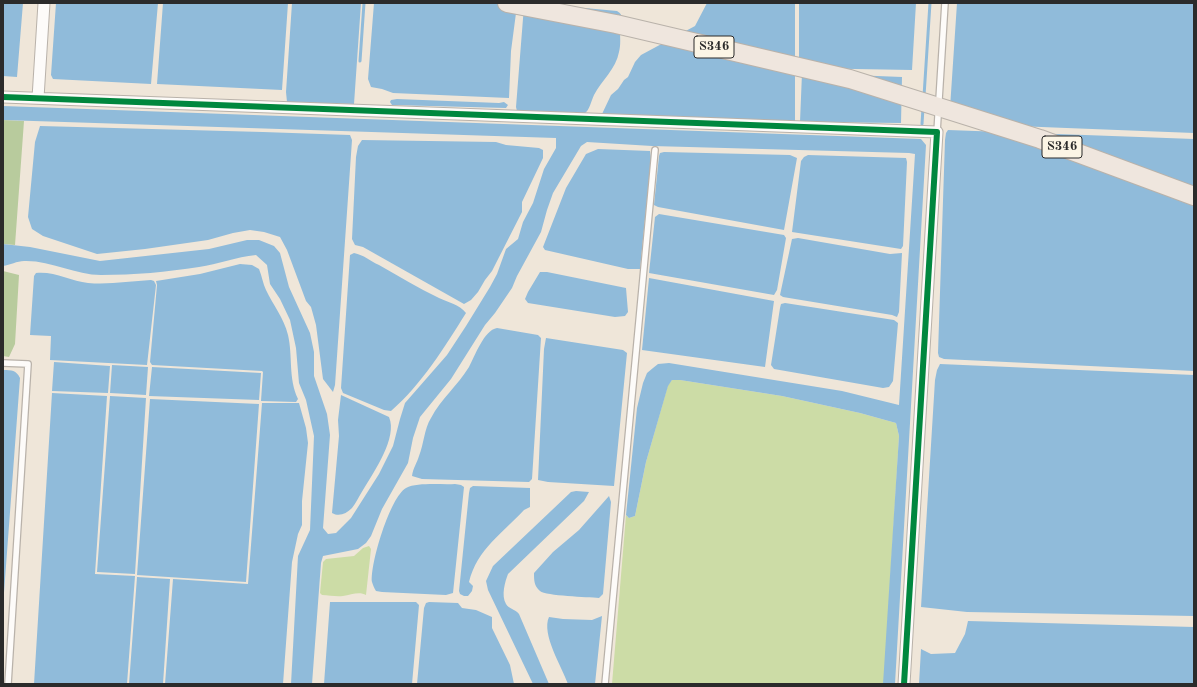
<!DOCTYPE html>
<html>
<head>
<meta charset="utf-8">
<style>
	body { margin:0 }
	#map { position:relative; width:1197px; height:687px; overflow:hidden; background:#efe6d9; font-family:"Old Standard TT",serif }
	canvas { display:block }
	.frame { position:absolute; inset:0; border:4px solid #2b2b2b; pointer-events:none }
</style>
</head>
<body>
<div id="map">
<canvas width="1197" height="687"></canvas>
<div class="frame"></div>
</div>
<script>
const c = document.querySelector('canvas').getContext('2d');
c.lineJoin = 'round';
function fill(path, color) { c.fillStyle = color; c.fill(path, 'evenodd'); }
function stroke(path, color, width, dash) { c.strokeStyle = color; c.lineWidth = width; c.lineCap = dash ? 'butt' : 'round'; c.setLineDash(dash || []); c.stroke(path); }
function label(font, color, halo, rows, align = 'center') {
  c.font = font + ' "Old Standard TT",serif'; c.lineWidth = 3; c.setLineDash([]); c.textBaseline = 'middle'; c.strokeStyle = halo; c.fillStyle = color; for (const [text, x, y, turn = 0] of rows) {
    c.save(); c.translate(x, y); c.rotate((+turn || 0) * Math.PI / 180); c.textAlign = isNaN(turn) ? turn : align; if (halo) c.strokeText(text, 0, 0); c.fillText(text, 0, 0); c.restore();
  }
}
const green = new Path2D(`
	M672 380H680L782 396 860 413 896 423 899 436 884 684H612L626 515 629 518 635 516 646 462 668 385Z
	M369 546 371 549 366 595C359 591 351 595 343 596 336 597 329 595 322 595L320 593 323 562 326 559 354 556 363 548Z`);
const forest = new Path2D(`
	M3 120 24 121 15 245 3 244Z
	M3 271 19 275 15 344 9 357 3 356Z`);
const water = new Path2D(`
	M3 3H23L17 77 3 76Z
	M56 3H158L151 84 53 79 51 75Z
	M163 3H288L282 90 157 84Z
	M292 3H361L354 104 287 102 286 92Z
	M374 3H513L516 13 511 51 509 98 393 93 382 89 371 87 368 79Z
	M531 3 617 11C625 15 621 22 620 30 620 37 621 45 619 52 616 69 602 80 594 95 591 101 590 110 584 114L517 111 516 107 524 6Z
	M707 3H795V121L602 114 611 95 618 89 624 80 628 77 635 62 641 55 695 26Z
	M799 3H916L912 70 799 68Z
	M957 3H1194V133L965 124 950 108Z
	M802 73 902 77 901 123 800 122Z
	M397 99 499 103 504 102 508 105 506 108 392 105 390 102 391 100Z
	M3 106 921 139 926 145 895 684H883L899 436 896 423 860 413 782 396 680 380H672L668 386 646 462 635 516 629 518 626 515 637 408 643 383 647 373 653 368 658 364 669 363 842 391 899 405 915 154 909 153 652 146 587 142 581 146 553 193 547 210 541 232 517 276 512 288 495 313 485 325 451 379 420 417 413 438 408 463 382 509 371 536 366 543 358 549 323 556 321 563 312 684H291L298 556 310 530 314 436 306 400 299 383 296 348 290 320 280 299 270 284 267 265 256 255C236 257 218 264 199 267 167 272 134 275 101 275 75 275 50 260 24 261 17 261 10 265 3 266V244L30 247 100 261 209 249 247 240H259L274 246 280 253 289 287 310 333 314 352V376L327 414 330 435 323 528 328 534 336 533 351 518 379 474 393 446 400 419 405 403 447 355 466 326 490 287 497 274 506 249 518 239 523 222 533 203 544 169 556 148V138L3 120Z
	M40 126 263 132 350 135 352 140 335 385 333 392 323 379 316 325 311 307 306 301 287 250 280 237 264 232 250 230 233 233 208 240 145 249 97 254 43 236 32 229 28 217 35 142Z
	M948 130 1194 139V371L944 359 939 357 938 353 945 140 946 133Z
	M362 140 496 142 506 145 539 148 543 150V158L522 202V212L492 271 485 280 478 292 471 300 464 304 363 247 355 245 352 239 356 157 358 146Z
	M598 149 650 151 651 159 640 269H628L545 250 543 247 566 188 586 154Z
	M664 152 790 155 797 158 784 230 658 207 654 205 659 156 660 153Z
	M808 155 906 158 907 162 903 246 901 249 792 232 801 161 804 157Z
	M659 214 784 235 786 238 777 290 774 295 649 273 655 217Z
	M798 238 890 254 902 253 899 312 897 317 892 315 783 297 780 295 792 239Z
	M354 253C364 255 370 261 379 265 399 276 418 288 439 298 448 302 460 305 466 313 444 348 422 384 391 411L384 410 343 393 341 388 350 255Z
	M240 264 252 265 259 269C262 276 263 284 266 290 273 305 284 318 288 335 293 356 288 378 298 399L296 402 261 401 263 372 262 371 152 365 150 362 157 285 156 281 200 274Z
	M540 272H547L626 288 628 312 625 316 615 317 528 303 525 299 528 292Z
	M36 273C54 271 71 281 88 283 109 285 130 281 151 280L154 281 156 285 147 365 50 360 51 336 30 335 34 276Z
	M649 278 774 301 765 367 642 350Z
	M785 303 894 320 898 323 893 381 889 387 883 388 774 369 771 365 780 308 781 304Z
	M497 328 538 335 541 338 532 479 529 482 422 479 412 476C413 468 417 463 419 456 424 444 424 429 431 418 441 399 458 385 469 367 475 356 484 330 497 328Z
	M546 338 623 350 627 353 614 486 548 482 538 480 544 349Z
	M54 362 110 366 108 393 52 391Z
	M940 364 1194 375V616L967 612 921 607 935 380 937 370Z
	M112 365 148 367 146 395 110 393Z
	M152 367 261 373 259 400 149 396Z
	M3 370C12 370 16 370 20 378L3 606Z
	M52 393 107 396 95 574 135 576 127 684H34Z
	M341 395 389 417C398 437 374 472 363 490 359 496 356 503 352 508 346 514 339 517 332 513L339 436 338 420Z
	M110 396 146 398 135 574 97 572Z
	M150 399 259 404 246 582 137 575Z
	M262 403H299L306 428 308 443 302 501V525L298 534 292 562 283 684H165L173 579 248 584Z
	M455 484 461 485 464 487 453 593 446 595 382 592 376 591C374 588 373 585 372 582 370 564 390 497 406 488 418 482 442 485 455 484Z
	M473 486 530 488V507L524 510C503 533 477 549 469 582L473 586 472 591 468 596H464L460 594 459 591 469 493 470 488Z
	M576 491 589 492 584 501 508 574C505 582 501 595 506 604 509 609 515 609 519 614L549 684H533L488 590 486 581 493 566 571 492Z
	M609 496 611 502 603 594 599 598C588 597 546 596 540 591 534 586 534 580 534 573L553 552 579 530Z
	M137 577 170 579 163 684H129Z
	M330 602H416L419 605 412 684H324Z
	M429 602 458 603 462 608 476 610 492 617V628L510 665 514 684H417L424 608 426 603Z
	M602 616 595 684H568C562 667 541 634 549 617L563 619 592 620Z
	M968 621 1194 627V684H919L921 649 931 654 955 653 965 634Z`);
const stream = new Path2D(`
	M360 61 364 3
	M924 96 930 3
	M922 124 923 108`);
const service = new Path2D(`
	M937 132 945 3
	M3 363 28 364 8 684
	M605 684 655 150`);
const minor = new Path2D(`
	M3 97 937 132 904 684
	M38 98 44 3`);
const primary = new Path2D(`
	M507 3 616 24 850 79 1040 139 1194 196`);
const cycleway = new Path2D(`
	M3 97 937 132 904 684`);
const shields = [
	[714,47,40],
	[1062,147,40]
];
const shieldNames = [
	["S346",714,47],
	["S346",1062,147]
];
fill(green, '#ccdca6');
fill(forest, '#b8cb9d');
fill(water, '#90bbda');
stroke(stream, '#90bbda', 3);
stroke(service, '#b9b2aa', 8);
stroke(minor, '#b9b2aa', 13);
stroke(primary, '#b9b2aa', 20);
stroke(service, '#fdfbf9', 5.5);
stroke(minor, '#fdfbf9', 11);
stroke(primary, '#efe6de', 18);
stroke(cycleway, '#00873e', 6);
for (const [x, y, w] of shields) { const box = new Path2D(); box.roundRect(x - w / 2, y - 11, w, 22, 3); c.fillStyle = '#fcf5e5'; c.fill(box); stroke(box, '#2b2b2b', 1); }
label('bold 13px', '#2b2b2b', null, shieldNames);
</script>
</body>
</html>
